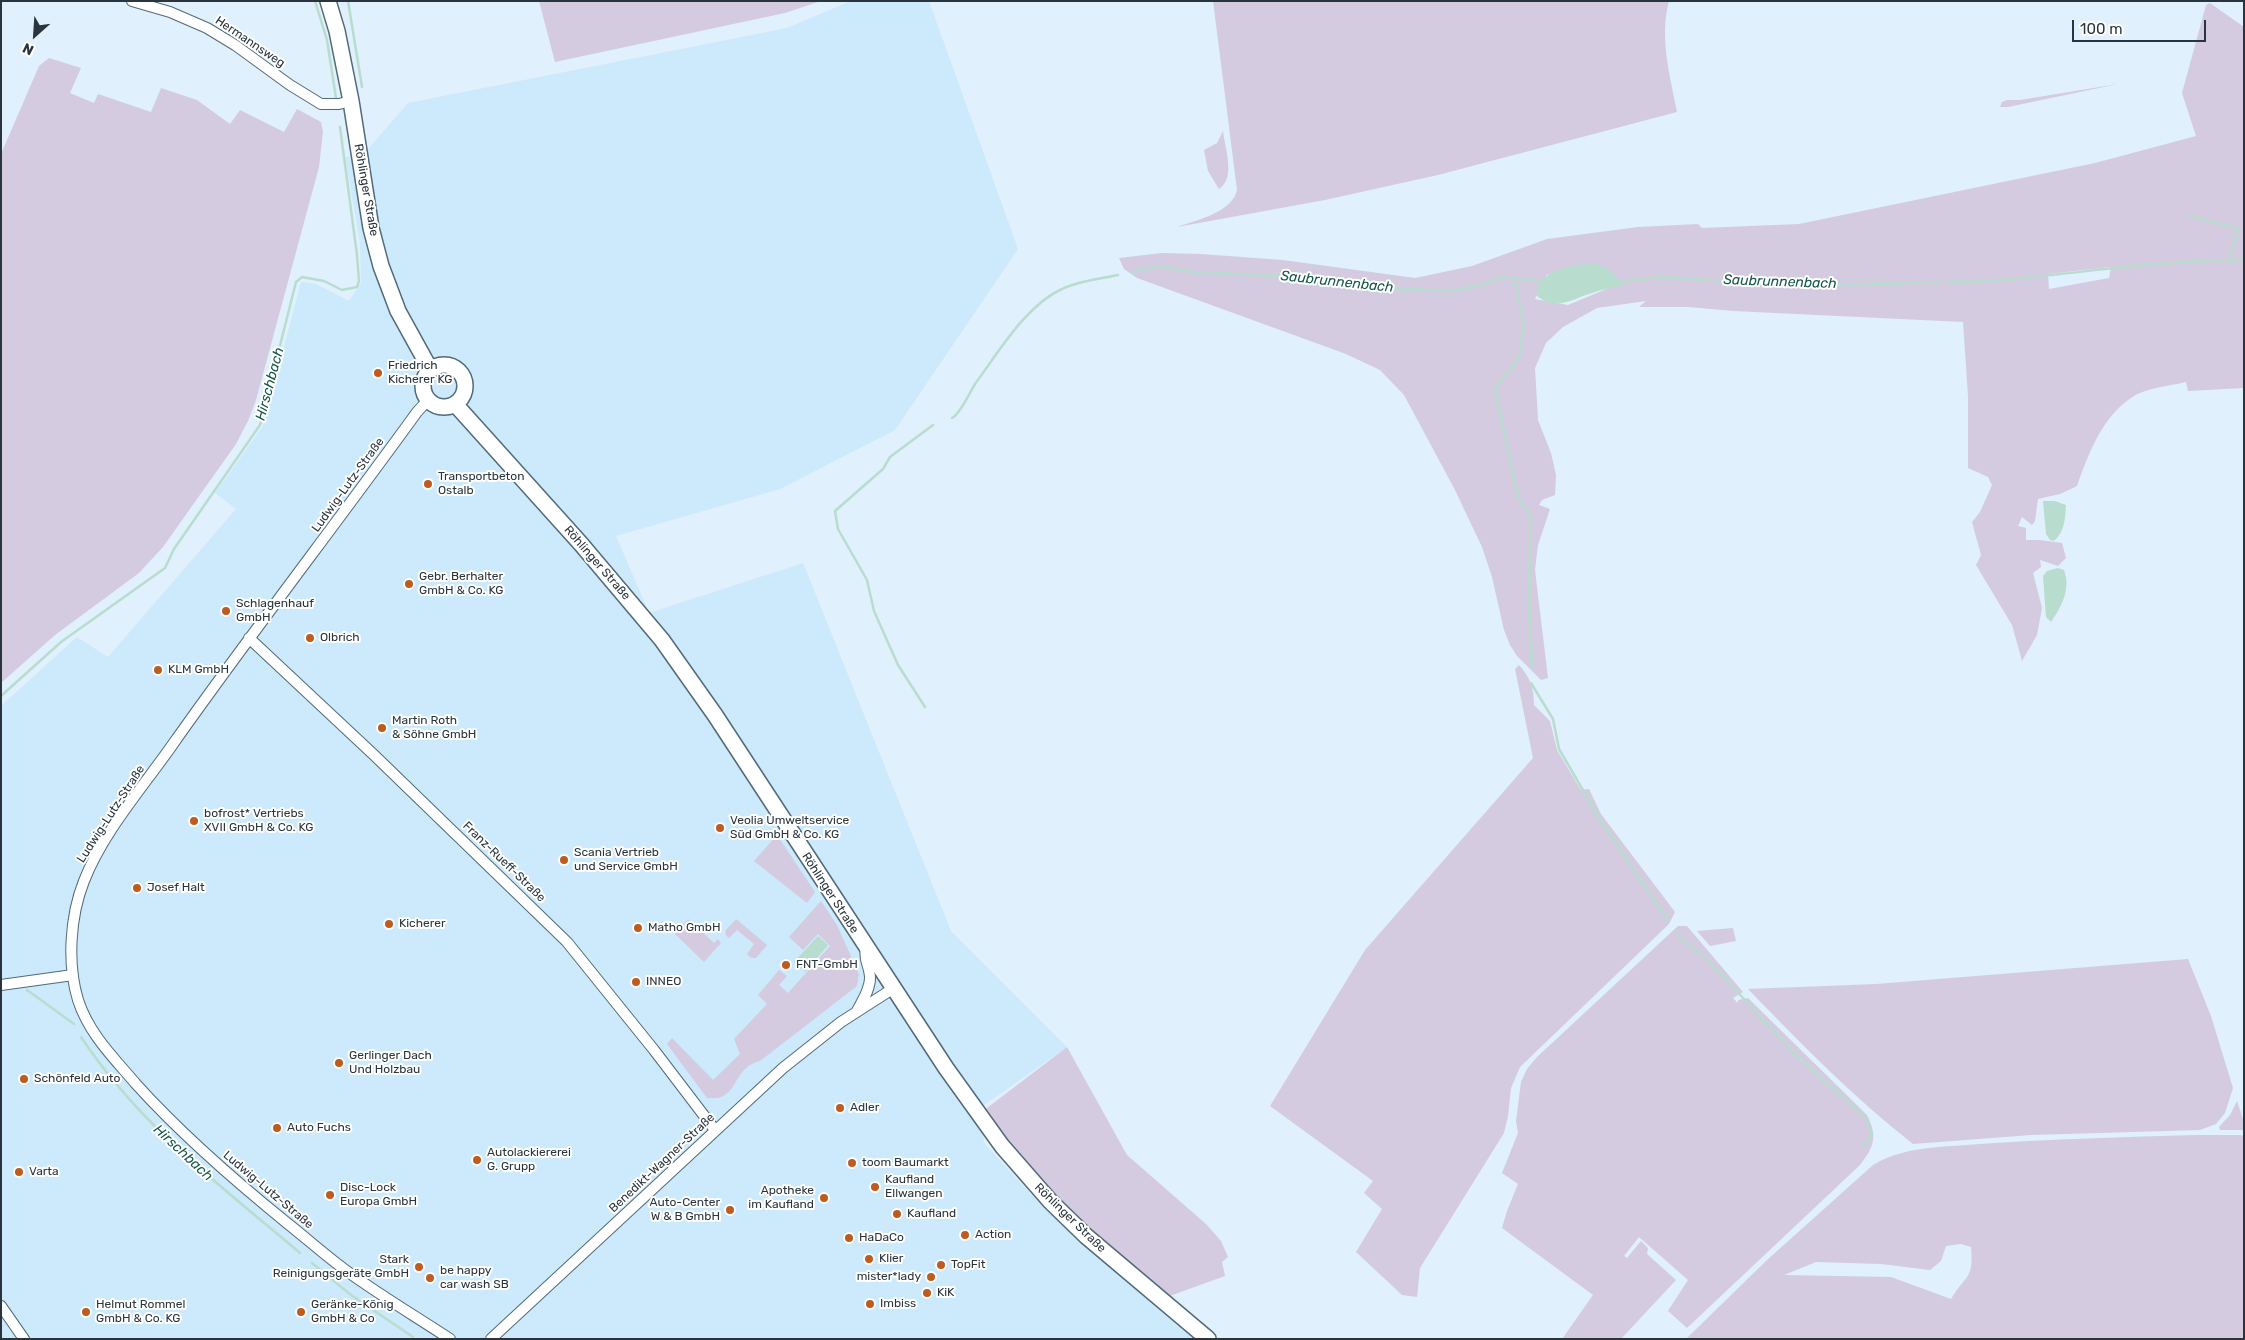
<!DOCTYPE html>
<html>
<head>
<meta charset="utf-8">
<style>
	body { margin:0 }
	#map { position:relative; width:2245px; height:1340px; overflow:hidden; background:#e0f0fc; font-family:Rubik,sans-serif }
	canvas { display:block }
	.frame { position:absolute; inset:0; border:2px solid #29343c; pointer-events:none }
	.north { position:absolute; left:10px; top:10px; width:50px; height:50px; -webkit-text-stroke:4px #fff; paint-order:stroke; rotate:206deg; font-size:14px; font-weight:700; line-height:20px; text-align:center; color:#29343c }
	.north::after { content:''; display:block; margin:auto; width:18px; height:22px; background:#29343c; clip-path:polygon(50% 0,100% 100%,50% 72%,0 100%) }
	.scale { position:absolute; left:2072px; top:20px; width:134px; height:22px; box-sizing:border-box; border:2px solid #29343c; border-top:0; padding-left:6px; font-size:15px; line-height:18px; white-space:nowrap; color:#29343c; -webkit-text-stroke:4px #fff; paint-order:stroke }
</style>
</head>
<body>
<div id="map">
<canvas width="2245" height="1340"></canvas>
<div class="frame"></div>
<div class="north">N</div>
<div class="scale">100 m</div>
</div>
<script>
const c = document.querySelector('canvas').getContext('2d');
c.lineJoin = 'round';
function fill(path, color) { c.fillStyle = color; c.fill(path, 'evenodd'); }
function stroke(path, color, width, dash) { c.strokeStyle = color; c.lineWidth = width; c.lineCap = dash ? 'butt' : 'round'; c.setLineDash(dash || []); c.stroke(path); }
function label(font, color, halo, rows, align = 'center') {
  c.font = font + ' Rubik,sans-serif'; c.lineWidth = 4; c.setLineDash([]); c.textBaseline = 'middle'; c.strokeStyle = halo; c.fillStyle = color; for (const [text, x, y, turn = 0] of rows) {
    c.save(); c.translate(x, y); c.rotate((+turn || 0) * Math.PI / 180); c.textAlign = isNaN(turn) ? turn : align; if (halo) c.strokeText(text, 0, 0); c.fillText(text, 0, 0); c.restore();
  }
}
const built = new Path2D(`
	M851 1H929L1018 249 895 430 780 489 616 536 649 613 803 563 951 931 1067 1047 980 1108 984 1143 1040 1204 1081 1242 1196 1339H1V706L77 637 108 657 236 509 215 493 263 426 301 282 316 284 349 301 361 283 360 243 345 157 363 155 408 103 787 28Z`);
const green = new Path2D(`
	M539 1H821L785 13 555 62Z
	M1213 1H1669C1659 38 1670 75 1677 112L1438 175 1325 200 1177 227C1196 220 1232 213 1237 190Z
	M2210 3 2244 27V388L2188 391 2186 382C2169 386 2145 388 2131 398 2102 417 2088 455 2077 486L2060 494 2038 499 2035 521 2032 525 2022 517 2018 526 2026 528V540H2040L2062 543 2066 558 2058 566 2040 560 2041 567 2033 573 2042 608 2037 635 2022 661 2012 625 1976 565 1981 555 1972 522 1980 512 1992 485 1988 477 1968 468V396L1963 322 1734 311 1688 307H1639L1646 301 1597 308 1563 327 1546 343 1535 368 1538 420 1551 453 1556 475 1555 495 1542 500 1539 505 1550 509 1538 545 1535 570 1548 678 1541 680 1517 656 1510 645 1504 630 1492 577 1482 547 1454 488 1404 395 1380 370 1346 354 1137 278 1124 269 1119 258 1162 253 1201 254 1283 260 1415 278 1472 266 1547 239 1638 227 1698 224 1702 228 1799 224 2095 163 2196 136 2182 93 2206 5ZM1599 267 1621 283 1568 305 1535 299 1547 275ZM2111 267 2109 278 2049 289 2048 274Z
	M49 58 81 68 70 93 94 103 98 94 151 112 161 88 197 100 230 124 240 110 284 132 297 109 321 122 323 132 319 167 256 400 248 421 236 444 163 547 139 573 55 635 1 683V154L39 66Z
	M2118 84 2008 107H2000L2002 102 2007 100H2020Z
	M1223 131C1225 149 1236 178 1219 189L1208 171 1204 150 1217 143Z
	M1519 665C1530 677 1534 688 1534 705L1550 721 1557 750 1581 790 1589 789 1601 814 1675 912 1669 924 1520 1067 1511 1088 1508 1116 1504 1133 1420 1268 1417 1297 1402 1295 1356 1252 1382 1209 1364 1193 1373 1181 1270 1106 1365 950 1533 758 1515 669Z
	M777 835 815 892 807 903 754 861Z
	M821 901 837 925 859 974 857 986 760 1061C736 1067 738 1089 723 1096 719 1099 712 1098 707 1098L667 1044 672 1038 713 1080 740 1054 734 1039 767 1004 758 995 779 970 787 976 779 985 788 993 830 946 818 934 803 950 789 937Z
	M688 919 714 943 718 939 721 943 704 962 675 934Z
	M736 919 767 945 756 958H751L747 954 754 944 737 930 729 938 726 935 725 931Z
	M1678 926H1687L1743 992 1733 998 1738 1003V1000L1748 998 1867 1115C1878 1137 1874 1147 1860 1165L1687 1328 1668 1311 1688 1280 1639 1237 1624 1256 1627 1258 1641 1241 1648 1248 1647 1254 1676 1280 1621 1339H1562L1593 1295 1502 1228 1507 1211 1518 1184 1502 1173 1518 1133 1516 1121 1521 1082 1527 1069 1537 1057Z
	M1733 928 1736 941 1710 946 1697 931Z
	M2188 959 2211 1016 2233 1088 2225 1113 2216 1124 2200 1130 2031 1135 1913 1144C1853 1097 1801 1044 1748 989L1876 984Z
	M1067 1047 1127 1155 1206 1224 1221 1241 1228 1257 1222 1262 1225 1276 1167 1297 1079 1221 1022 1161 983 1111Z
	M2237 1101 2244 1122V1130H2220L2219 1127 2230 1115Z
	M2197 1135H2241L2244 1137V1339H1686L1767 1260 1873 1165C1904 1146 1945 1147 1980 1144 2052 1139 2125 1137 2197 1135ZM1961 1244 1971 1247C1974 1280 1966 1274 1951 1299L1891 1277 1784 1275 1816 1262 1881 1264 1930 1270 1941 1261 1946 1246Z`);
const water = new Path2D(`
	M1595 263C1606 268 1614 272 1621 282V286C1610 288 1600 290 1589 294 1570 300 1556 311 1537 296 1537 269 1574 265 1595 263Z
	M2043 501H2055L2066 505C2065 519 2065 531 2054 541L2050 540 2046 534Z
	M2058 568 2064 570C2071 589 2062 606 2051 622L2046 617 2043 576 2047 571Z
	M818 936 828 945 805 972 794 962Z`);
const stream = new Path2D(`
	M315 1 327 40 336 98
	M348 1 362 87
	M2189 216 2238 228 2229 261
	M1133 272 1159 266 1192 272 1280 276 1354 287 1451 291 1485 284 1500 278H1514L1541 282
	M1514 278 1524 323 1519 357 1495 389 1518 497 1531 516 1529 606 1532 667
	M1621 282 1661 277 1750 283 1836 285 1940 282
	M1949 282C2048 281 2145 258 2244 261
	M952 418C960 414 969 394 975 384 998 353 1026 305 1062 289 1078 281 1100 279 1118 275
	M1531 683 1553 719 1559 749 1601 821 1668 920
	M1 696 61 642 165 568 174 549 260 425 296 282 302 277 324 281 342 290 357 287 359 281 357 255 340 127
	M925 707 898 665 874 611 867 580 838 529 835 511 883 469 890 457 933 425
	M1676 932 1686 943 1704 956 1796 1055 1866 1118 1872 1134 1865 1146
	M27 990 74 1024
	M81 1037C141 1127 220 1185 300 1253
	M312 1263 351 1295 413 1337`);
const street = new Path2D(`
	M132 1 170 12 207 28 235 45 290 85 321 104H339L351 101
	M428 400 417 412C336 524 252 632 173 744 143 787 103 832 84 881 70 916 67 964 78 1000 89 1034 114 1058 136 1084 182 1135 234 1180 287 1223 306 1238 325 1255 344 1269 378 1294 415 1316 450 1339
	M249 638 374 755 567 942 654 1050 715 1130
	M1 985 73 975
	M857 1011C862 1001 870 990 870 978 870 966 863 960 866 948
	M1 1306 24 1339
	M491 1339 783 1068 841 1022 894 988`);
const secondary = new Path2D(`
	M328 1 337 31 351 101 371 228 381 266 398 311 430 369
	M423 386a21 21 0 1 1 42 0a21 21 0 1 1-42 0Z
	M455 404 581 544 662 640 715 715 946 1068 1002 1146 1050 1201 1086 1236 1208 1339`);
const markers = [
	[378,373,5,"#be5c1f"],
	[428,484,5,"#be5c1f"],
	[409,584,5,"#be5c1f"],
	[226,611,5,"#be5c1f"],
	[310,638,5,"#be5c1f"],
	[158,670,5,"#be5c1f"],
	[382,728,5,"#be5c1f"],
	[194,821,5,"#be5c1f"],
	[720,828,5,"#be5c1f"],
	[564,860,5,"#be5c1f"],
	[137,888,5,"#be5c1f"],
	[389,924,5,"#be5c1f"],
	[638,928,5,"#be5c1f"],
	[786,965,5,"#be5c1f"],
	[636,982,5,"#be5c1f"],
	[339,1063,5,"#be5c1f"],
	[24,1079,5,"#be5c1f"],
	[840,1108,5,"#be5c1f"],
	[277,1128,5,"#be5c1f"],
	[477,1160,5,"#be5c1f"],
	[852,1163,5,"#be5c1f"],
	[19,1172,5,"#be5c1f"],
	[875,1187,5,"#be5c1f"],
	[330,1195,5,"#be5c1f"],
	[824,1198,5,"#be5c1f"],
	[730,1210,5,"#be5c1f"],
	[897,1214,5,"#be5c1f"],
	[965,1235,5,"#be5c1f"],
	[849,1238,5,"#be5c1f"],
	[869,1259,5,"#be5c1f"],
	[941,1265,5,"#be5c1f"],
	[419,1267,5,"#be5c1f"],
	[931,1277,5,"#be5c1f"],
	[430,1278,5,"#be5c1f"],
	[927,1293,5,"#be5c1f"],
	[870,1304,5,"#be5c1f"],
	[86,1312,5,"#be5c1f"],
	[301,1312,5,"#be5c1f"]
];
const streetNames = [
	["Hermannsweg",250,42,34],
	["Röhlinger Straße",366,190,80],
	["Ludwig-Lutz-Straße",348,485,-54],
	["Röhlinger Straße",597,563,49],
	["Ludwig-Lutz-Straße",111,814,-57],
	["Franz-Rueff-Straße",504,862,44],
	["Röhlinger Straße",830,893,57],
	["Benedikt-Wagner-Straße",662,1163,-43],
	["Ludwig-Lutz-Straße",268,1190,40],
	["Röhlinger Straße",1070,1218,44]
];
const poiNames = [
	["Friedrich",388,366],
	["Kicherer KG",388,380],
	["Transportbeton",438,477],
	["Ostalb",438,491],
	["Gebr. Berhalter",419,577],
	["GmbH & Co. KG",419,591],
	["Schlagenhauf",236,604],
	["GmbH",236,618],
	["Olbrich",320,638],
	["KLM GmbH",168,670],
	["Martin Roth",392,721],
	["& Söhne GmbH",392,735],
	["bofrost* Vertriebs",204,814],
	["XVII GmbH & Co. KG",204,828],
	["Veolia Umweltservice",730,821],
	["Süd GmbH & Co. KG",730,835],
	["Scania Vertrieb",574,853],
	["und Service GmbH",574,867],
	["Josef Halt",147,888],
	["Kicherer",399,924],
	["Matho GmbH",648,928],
	["FNT-GmbH",796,965],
	["INNEO",646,982],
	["Gerlinger Dach",349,1056],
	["Und Holzbau",349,1070],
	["Schönfeld Auto",34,1079],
	["Adler",850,1108],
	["Auto Fuchs",287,1128],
	["Autolackiererei",487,1153],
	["G. Grupp",487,1167],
	["toom Baumarkt",862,1163],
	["Varta",29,1172],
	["Kaufland",885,1180],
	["Ellwangen",885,1194],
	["Disc-Lock",340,1188],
	["Europa GmbH",340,1202],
	["Apotheke",814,1191,"right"],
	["im Kaufland",814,1205,"right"],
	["Auto-Center",720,1203,"right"],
	["W & B GmbH",720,1217,"right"],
	["Kaufland",907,1214],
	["Action",975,1235],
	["HaDaCo",859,1238],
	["Klier",879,1259],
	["Stark",409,1260,"right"],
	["Reinigungsgeräte GmbH",409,1274,"right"],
	["TopFit",951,1265],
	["be happy",440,1271],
	["car wash SB",440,1285],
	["mister*lady",921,1277,"right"],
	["KiK",937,1293],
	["Imbiss",880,1304],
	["Helmut Rommel",96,1305],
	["GmbH & Co. KG",96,1319],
	["Geränke-König",311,1305],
	["GmbH & Co",311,1319]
];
const waterNames = [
	["Saubrunnenbach",1337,282,6],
	["Saubrunnenbach",1780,282,2],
	["Hirschbach",270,384,-75],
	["Hirschbach",183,1153,43]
];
fill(built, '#cde9fc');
fill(green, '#d4cbe0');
fill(water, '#b8ddce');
stroke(stream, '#b8ddce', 2.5);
stroke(street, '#516a7a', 12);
stroke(secondary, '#516a7a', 18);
stroke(street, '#fff', 10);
stroke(secondary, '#fff', 15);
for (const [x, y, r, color] of markers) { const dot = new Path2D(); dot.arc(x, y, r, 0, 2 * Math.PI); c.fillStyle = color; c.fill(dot); stroke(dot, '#fff', 2); }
label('12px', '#29343c', '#fff', streetNames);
label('12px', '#29343c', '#fff', poiNames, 'left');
label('italic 14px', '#145845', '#fff', waterNames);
</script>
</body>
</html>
